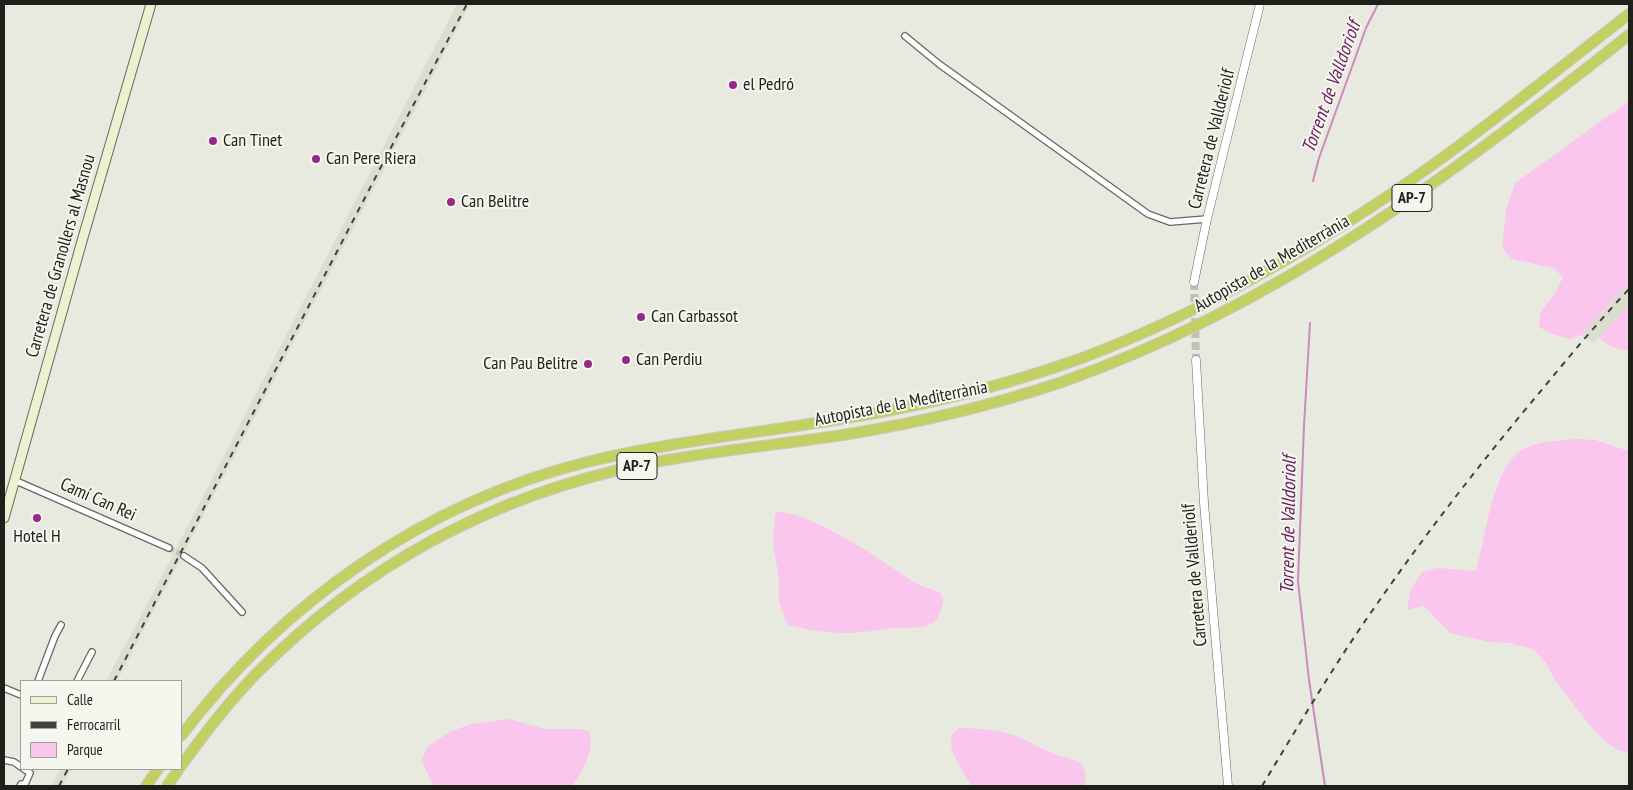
<!DOCTYPE html>
<html>
<head>
<meta charset="utf-8">
<style>
	body { margin:0 }
	#map { position:relative; width:1633px; height:790px; overflow:hidden; background:#e8eae0; font-family:"PT Sans Narrow",sans-serif }
	canvas { display:block }
	.frame { position:absolute; inset:0; border:5px solid #1f201c; pointer-events:none }
	.legend { position:absolute; left:20px; top:680px; width:162px; height:90px; box-sizing:border-box; background:#f5f7ee; border:1px solid #9fa19a; margin:0; padding:6px 9px; list-style:none; font-size:15px; color:#1f201c }
	.legend li { display:flex; align-items:center; gap:10px; height:25px }
	.legend b { width:25px; border:1px solid #9fa19a }
</style>
</head>
<body>
<div id="map">
<canvas width="1633" height="790"></canvas>
<div class="frame"></div>
<ul class="legend">
<li><b style="height:6px;background:#edf1d0"></b>Calle</li>
<li><b style="height:6px;background:#41423d"></b>Ferrocarril</li>
<li><b style="height:14px;background:#fac6ee"></b>Parque</li>
</ul>
</div>
<script>
const c = document.querySelector('canvas').getContext('2d');
c.lineJoin = 'round';
function fill(path, color) { c.fillStyle = color; c.fill(path, 'evenodd'); }
function stroke(path, color, width, dash) { c.strokeStyle = color; c.lineWidth = width; c.lineCap = dash ? 'butt' : 'round'; c.setLineDash(dash || []); c.stroke(path); }
function label(font, color, halo, rows, align = 'center') {
  c.font = font + ' "PT Sans Narrow",sans-serif'; c.lineWidth = 4; c.setLineDash([]); c.textBaseline = 'middle'; c.strokeStyle = halo; c.fillStyle = color; for (const [text, x, y, turn = 0] of rows) {
    c.save(); c.translate(x, y); c.rotate((+turn || 0) * Math.PI / 180); c.textAlign = isNaN(turn) ? turn : align; if (halo) c.strokeText(text, 0, 0); c.fillText(text, 0, 0); c.restore();
  }
}
const built = new Path2D(`
	M457 4H470L117 681H106L165 570Z
	M1629 283V305L1594 343 1581 335Z
	M60 769H71L62 786H51Z`);
const green = new Path2D(`
	M1629 101V283L1581 335 1570 339 1552 334 1539 327 1540 313 1555 293 1563 277 1553 268 1512 259 1502 248 1506 211 1515 183Z
	M1629 305V351L1612 347 1599 338Z
	M1576 439 1595 440 1629 451V753L1618 750 1605 741 1592 728 1554 679 1546 663 1533 649 1509 643 1489 642 1450 633 1424 606 1407 610 1411 589 1422 572 1438 568 1476 571C1485 539 1492 472 1519 452 1534 441 1558 441 1576 439Z
	M777 512C812 512 878 558 908 578 912 581 917 584 921 586 928 589 942 590 943 598 944 604 939 618 934 622 926 629 908 627 897 628 881 629 864 633 848 633 827 633 808 630 788 625L781 609 779 601V578L773 543 775 515Z
	M509 719 545 729H580L589 731C595 750 583 771 572 786H434L426 771 422 759 427 747 448 733 470 724Z
	M960 728C976 728 1006 731 1021 738 1031 742 1041 749 1052 753 1061 757 1074 758 1081 764 1087 771 1086 779 1084 786H972C964 773 937 738 960 728Z`);
const stream = new Path2D(`
	M1313 181 1319 158 1366 28 1378 4
	M1310 323 1304 426 1298 581 1309 680 1325 786`);
const minorTunnel = new Path2D(`
	M169 548 184 556`);
const tertiaryTunnel = new Path2D(`
	M1194 282 1196 360`);
const minor = new Path2D(`
	M905 36 939 64 1148 214 1170 222 1207 219
	M14 480 169 548
	M184 556 202 568 242 612
	M38 681 55 636 61 625
	M77 681 92 652
	M4 688 21 695
	M4 760 14 762 21 767
	M20 786 21 784H25L30 773 24 769`);
const tertiary = new Path2D(`
	M1194 282 1207 219 1260 4
	M1196 360 1204 503 1228 786`);
const secondary = new Path2D(`
	M4 518 82 241 151 4`);
const motorway = new Path2D(`
	M181 736C282 603 423 503 587 462 669 442 757 433 841 419 923 406 1004 386 1082 358 1209 310 1328 240 1438 161 1503 114 1566 63 1629 14
	M181 766C204 734 228 703 255 675 363 565 494 495 645 464 711 451 777 445 843 435 917 423 991 406 1062 382 1276 307 1453 174 1629 35
	M146 786 158 769
	M167 786 179 769`);
const rail = new Path2D(`
	M114 681 398 134 467 4
	M59 786 68 769
	M1262 786C1299 725 1335 663 1377 604 1429 529 1486 456 1545 386 1572 353 1600 320 1629 289`);
const markers = [
	[733,85,5,"#972888"],
	[213,141,5,"#972888"],
	[316,159,5,"#972888"],
	[451,202,5,"#972888"],
	[641,317,5,"#972888"],
	[626,360,5,"#972888"],
	[588,364,5,"#972888"],
	[37,518,5,"#972888"]
];
const shields = [
	[1412,198,40],
	[637,466,40]
];
const shieldNames = [
	["AP-7",1412,198],
	["AP-7",637,466]
];
const poiNames = [
	["el Pedró",743,85],
	["Can Tinet",223,141],
	["Can Pere Riera",326,159],
	["Can Belitre",461,202],
	["Can Carbassot",651,317],
	["Can Perdiu",636,360],
	["Can Pau Belitre",578,364,"right"],
	["Hotel H",37,537,"center"]
];
const streetNames = [
	["Carretera de Vallderiolf",1212,139,-76],
	["Carretera de Granollers al Masnou",61,256,-74],
	["Autopista de la Mediterrània",1272,264,-30],
	["Autopista de la Mediterrània",901,404,-11],
	["Camí Can Rei",98,500,24],
	["Carretera de Vallderiolf",1195,575,-95]
];
const waterNames = [
	["Torrent de Valldoriolf",1332,87,-70],
	["Torrent de Valldoriolf",1289,525,-89]
];
fill(built, '#dbdece');
fill(green, '#fac6ee');
stroke(stream, '#cc8abf', 2);
stroke(minorTunnel, '#c0c2b9', 5.5, [5.5, 3]);
stroke(tertiaryTunnel, '#c0c2b9', 8, [8, 4]);
stroke(minor, '#676860', 8);
stroke(tertiary, '#676860', 9);
stroke(secondary, '#676860', 11);
stroke(motorway, '#c9c9c9', 12);
stroke(minor, '#fff', 5.5);
stroke(tertiary, '#fff', 8);
stroke(secondary, '#edf1d0', 9);
stroke(motorway, '#c2d062', 10);
stroke(rail, '#41423d', 2, [6, 6]);
for (const [x, y, r, color] of markers) { const dot = new Path2D(); dot.arc(x, y, r, 0, 2 * Math.PI); c.fillStyle = color; c.fill(dot); stroke(dot, '#f5f7ee', 2); }
for (const [x, y, w] of shields) { const box = new Path2D(); box.roundRect(x - w / 2, y - 13.5, w, 27, 4); c.fillStyle = '#f5f7ee'; c.fill(box); stroke(box, '#1f201c', 1); }
label('bold 16px', '#1f201c', null, shieldNames);
label('18px', '#1f201c', '#f5f7ee', poiNames, 'left');
label('18px', '#1f201c', '#f5f7ee', streetNames);
label('italic 19px', '#691c5f', '#f5f7ee', waterNames);
</script>
</body>
</html>
